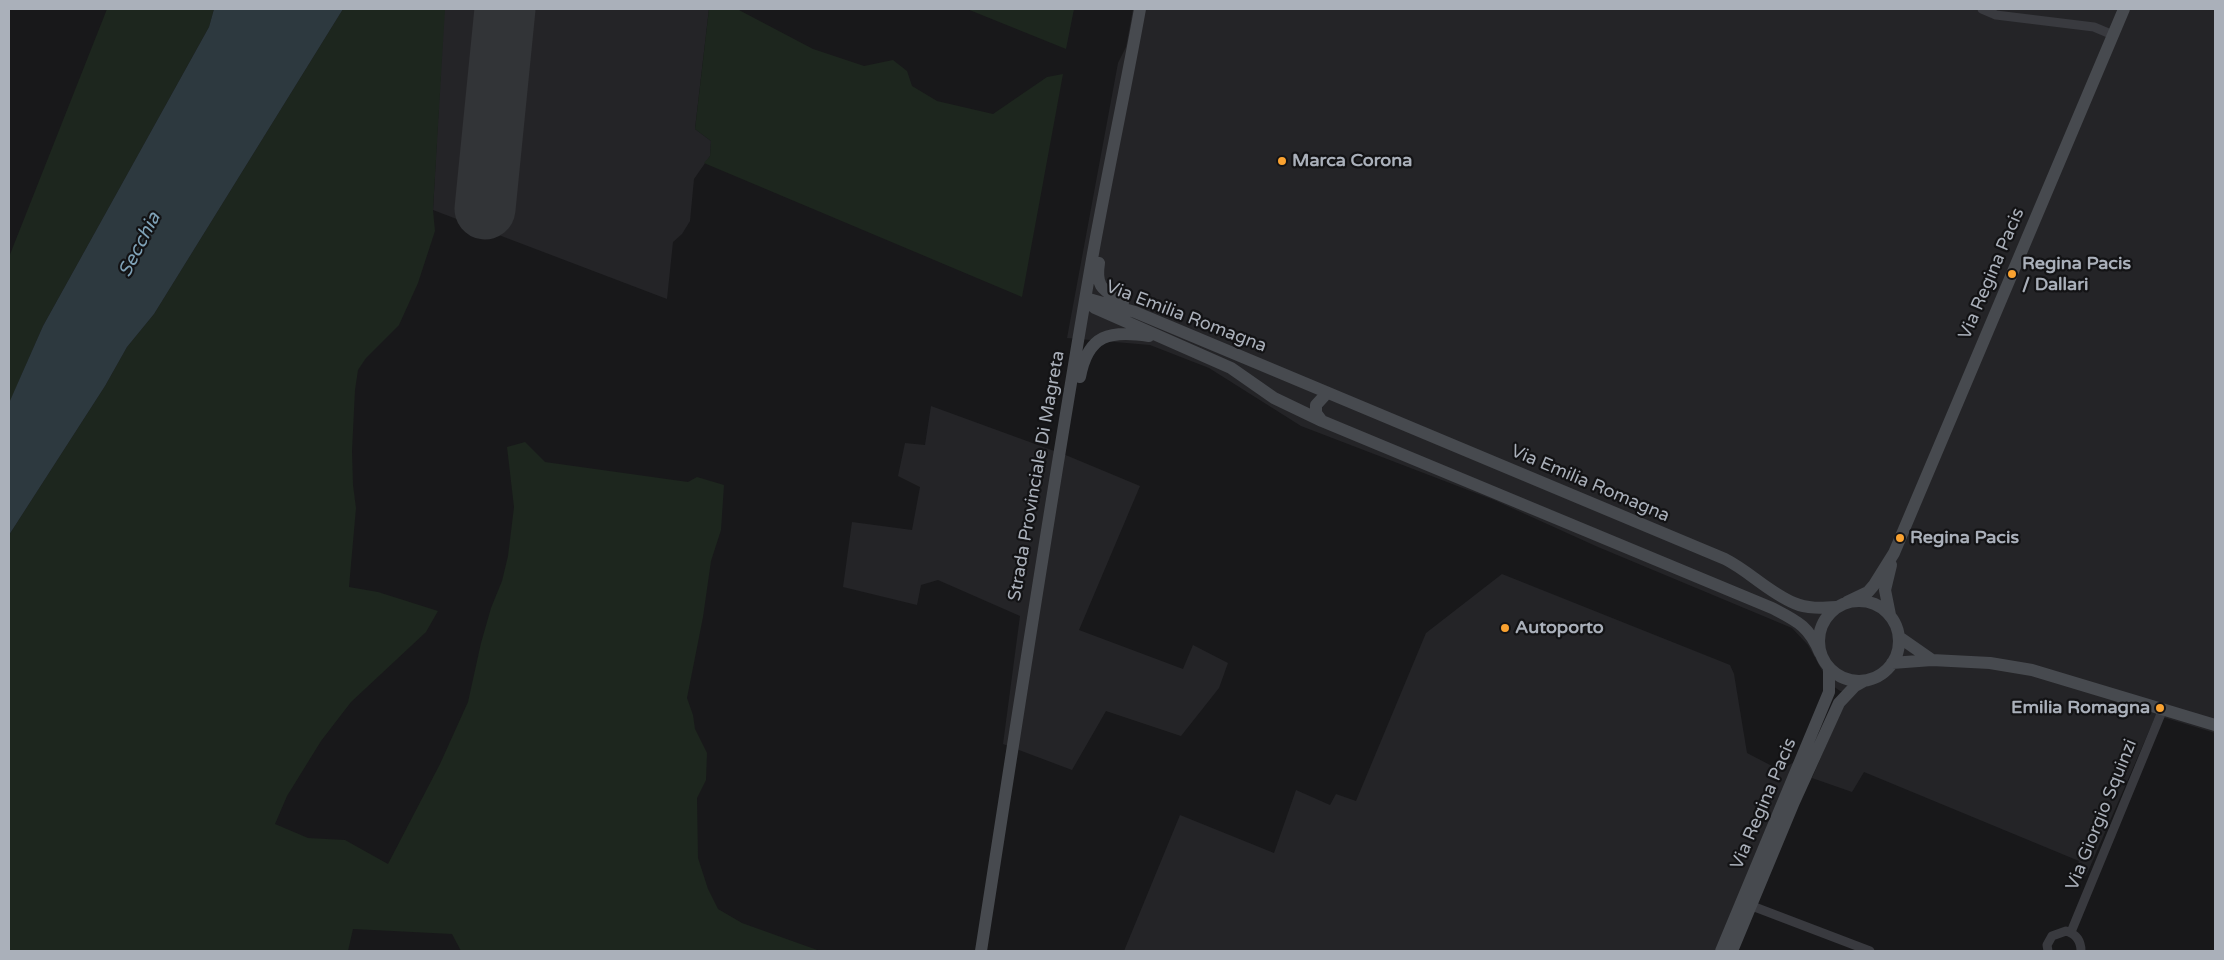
<!DOCTYPE html>
<html>
<head>
<meta charset="utf-8">
<style>
	body { margin:0 }
	#map { position:relative; width:2224px; height:960px; overflow:hidden; background:#18181a; font-family:"Varela Round",sans-serif }
	canvas { display:block }
	.frame { position:absolute; inset:0; border:10px solid #aab0ba; pointer-events:none }
</style>
</head>
<body>
<div id="map">
<canvas width="2224" height="960"></canvas>
<div class="frame"></div>
</div>
<script>
const c = document.querySelector('canvas').getContext('2d');
c.lineJoin = 'round';
function fill(path, color) { c.fillStyle = color; c.fill(path, 'evenodd'); }
function stroke(path, color, width, dash) { c.strokeStyle = color; c.lineWidth = width; c.lineCap = dash ? 'butt' : 'round'; c.setLineDash(dash || []); c.stroke(path); }
function label(font, color, halo, rows, align = 'center') {
  c.font = font + ' "Varela Round",sans-serif'; c.lineWidth = 4.5; c.setLineDash([]); c.textBaseline = 'middle'; c.strokeStyle = halo; c.fillStyle = color; for (const [text, x, y, turn = 0] of rows) {
    c.save(); c.translate(x, y); c.rotate((+turn || 0) * Math.PI / 180); c.textAlign = isNaN(turn) ? turn : align; if (halo) c.strokeText(text, 0, 0); c.fillText(text, 0, 0); c.restore();
  }
}
const built = new Path2D(`
	M444 9H709L695 129 711 141 710 156 694 179 690 221 682 234 673 242 667 299 433 210Z
	M1133 9H2215V733L2156 715 2086 876 2075 872 2079 861 1864 772 1852 792 1812 778 1849 692 1840 691 1829 683 1808 645 1792 628 1598 547 1494 500 1301 426 1209 368 1150 345 1067 338 1118 63 1126 47Z
	M931 406 1068 456 1140 486 1079 630 1183 669 1193 645 1228 663 1219 688 1181 736 1106 711 1072 770 1003 744 1020 616 938 580 921 585 917 605 843 587 852 522 912 530 920 487 898 476 905 443 925 445Z
	M1502 574 1730 665 1734 674 1747 753 1772 766 1783 769 1797 760 1718 951H1124L1180 815 1274 853 1296 790 1330 805 1336 794 1356 801 1426 633Z`);
const green = new Path2D(`
	M107 9H214L209 27 43 326 9 404V257Z
	M343 9H445L433 210 435 231 418 283 399 325 366 358 358 370 355 390 352 451 353 485 356 508 349 587 378 592 438 611 426 632 351 702 321 741 287 796 275 824 308 838 345 840 388 864 440 764 468 702 481 643 491 608 502 581 508 556 514 507 507 447 525 442 545 462 688 482 697 477 724 485 721 530 711 561 703 617 687 698 693 715 695 729 707 753 706 780 697 798 698 858 708 889 718 909 742 923 820 951H461L452 934 353 929 348 951H9V535L105 386 127 347 154 314Z
	M709 9H737L813 49 864 66 893 60 907 71 912 86 937 101 993 114 1047 77 1063 74 1022 297 704 163 710 156 711 141 695 129Z
	M967 9H1074L1066 49Z`);
const water = new Path2D(`
	M214 9H343L154 314 127 347 105 386 9 535V403L43 326 209 27Z`);
const runway = new Path2D(`
	M485 209 505 9`);
const street = new Path2D(`
	M1982 9 1996 15 2094 27 2113 35
	M1752 906 1870 951
	M2071 932 2163 709
	M2048 951 2047 945 2052 936 2066 931C2076 934 2081 941 2081 951`);
const secondary = new Path2D(`
	M1099 263C1095 288 1104 290 1123 303
	M1089 299 1135 312 1725 559C1749 571 1768 592 1794 603 1807 609 1822 608 1836 607
	M1085 300 1095 308 1231 368 1274 398 1322 421 1772 608C1797 621 1809 626 1820 653
	M1080 377C1088 334 1110 330 1149 336
	M1322 421 1316 413V405L1327 393
	M1819 641a40 40 0 1 1 80 0a40 40 0 1 1-80 0Z
	M1847 602 1868 592 1874 585 1894 553 2124 9
	M1890 615 1885 590 1891 565
	M1899 637 1932 660
	M1892 663 1932 660 1990 663 2032 670 2215 725
	M981 951C1017 720 1052 489 1092 259 1107 175 1125 92 1140 9
	M1721 951 1829 692V668
	M1732 951 1794 802 1839 703 1855 686 1864 681`);
const markers = [
	[1282,161,5,"#faa230"],
	[2012,274,5,"#faa230"],
	[1900,538,5,"#faa230"],
	[1505,628,5,"#faa230"],
	[2160,708,5,"#faa230"]
];
const poiNames = [
	["Marca Corona",1292,161],
	["Regina Pacis",2022,264],
	["/ Dallari",2022,285],
	["Regina Pacis",1910,538],
	["Autoporto",1515,628],
	["Emilia Romagna",2150,708,"right"]
];
const streetNames = [
	["Via Regina Pacis",1992,274,-67],
	["Via Emilia Romagna",1186,317,21],
	["Strada Provinciale Di Magreta",1037,476,-80],
	["Via Emilia Romagna",1590,484,23],
	["Via Regina Pacis",1764,804,-67],
	["Via Giorgio Squinzi",2102,815,-68]
];
const waterNames = [
	["Secchia",140,245,-63]
];
fill(built, '#242427');
fill(green, '#1d261e');
fill(water, '#2d393f');
stroke(runway, '#323437', 61);
stroke(street, '#393a3f', 9);
stroke(secondary, '#474a4f', 12);
for (const [x, y, r, color] of markers) { const dot = new Path2D(); dot.arc(x, y, r, 0, 2 * Math.PI); c.fillStyle = color; c.fill(dot); stroke(dot, '#131315', 2); }
label('bold 18px', '#aab0ba', '#131315', poiNames, 'left');
label('18px', '#aab0ba', '#131315', streetNames);
label('italic 19px', '#7fa2b7', '#131315', waterNames);
</script>
</body>
</html>
